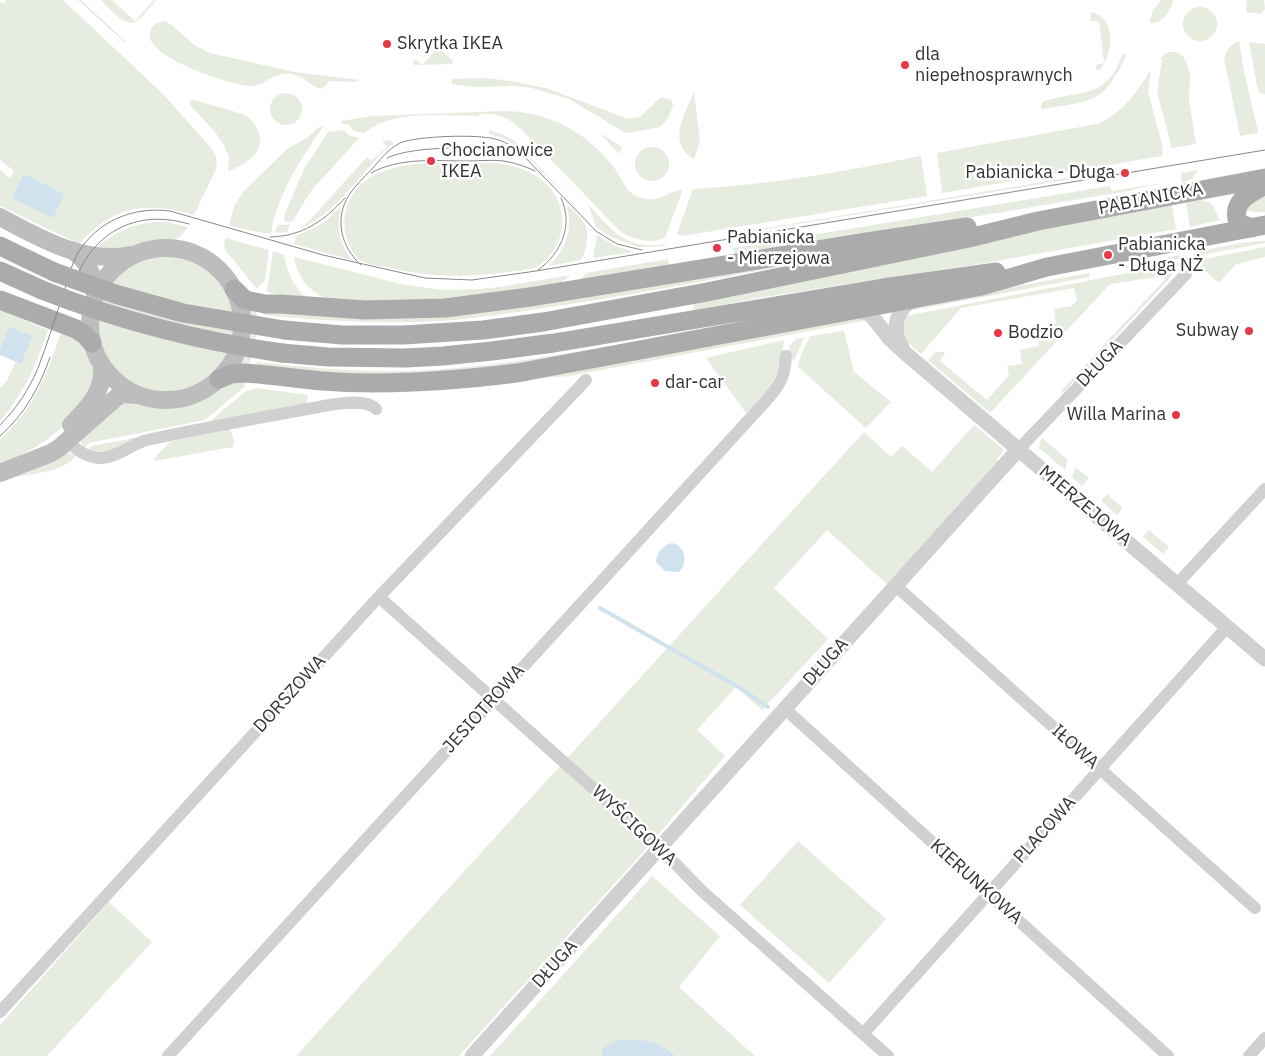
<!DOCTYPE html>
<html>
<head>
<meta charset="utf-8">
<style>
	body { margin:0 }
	canvas { display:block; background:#fff }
</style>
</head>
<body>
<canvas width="1265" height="1056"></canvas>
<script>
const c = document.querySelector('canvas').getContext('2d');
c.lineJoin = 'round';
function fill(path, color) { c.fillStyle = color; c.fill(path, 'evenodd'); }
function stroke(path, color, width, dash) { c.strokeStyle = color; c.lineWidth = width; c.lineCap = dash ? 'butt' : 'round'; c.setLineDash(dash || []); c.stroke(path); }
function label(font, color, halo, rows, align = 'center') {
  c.font = font + ' "IBM Plex Sans",sans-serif'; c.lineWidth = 5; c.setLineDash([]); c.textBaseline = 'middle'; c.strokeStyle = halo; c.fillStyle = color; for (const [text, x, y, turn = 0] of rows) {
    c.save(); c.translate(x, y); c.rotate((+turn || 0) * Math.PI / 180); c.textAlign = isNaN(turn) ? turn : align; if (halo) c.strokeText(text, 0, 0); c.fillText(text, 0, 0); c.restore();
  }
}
const green = new Path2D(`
	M6 0H63L163 94 212 149 216 157 217 167 194 215C146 201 114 205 79 244L0 206V170L10 178 14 171 0 160V2L3 3Z
	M78 0H81L125 41 124 42Z
	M101 0H112L135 21 154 0H156C150 7 144 16 137 21 126 29 108 7 101 0Z
	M1161 0H1173C1171 10 1161 27 1149 22L1153 10Z
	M1247 0H1264L1265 9 1260 14 1246 12Z
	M1183 24a17 17 0 1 1 34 0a17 17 0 1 1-34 0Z
	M1091 12C1117 17 1113 55 1100 70L1096 69V65L1104 63 1099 21H1090Z
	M164 21 172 25 194 45 210 53 294 72 359 80 355 82 330 81 322 89C311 87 304 76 292 74 273 71 267 85 253 86 233 87 142 56 150 32 152 25 157 22 164 21Z
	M1239 41 1244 71 1258 132 1257 133 1240 136 1224 58 1229 47Z
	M1249 42 1265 44V94H1263L1258 91Z
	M438 47 453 61 452 64 414 65 413 62 416 59 422 65Z
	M1170 52H1175L1183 56 1187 64 1190 76 1189 100 1196 144 1172 148 1157 92 1162 60 1160 59 1166 53Z
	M1123 53 1126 56C1104 104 1091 101 1043 109L1041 107 1042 102C1080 89 1107 101 1123 53Z
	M1151 70 1148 92 1163 148 1162 156 942 193 937 153 1097 124C1123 113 1136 93 1151 70Z
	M485 78 511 81 549 89 628 119 640 117 661 97 671 100 673 106 668 118 660 127 629 133 624 132 569 99 532 88 513 86 476 87 452 84V79Z
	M694 92 700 142 694 159C666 143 685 114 694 92Z
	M270 109a16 16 0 1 1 32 0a16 16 0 1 1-32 0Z
	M194 100C210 105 230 109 246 116 251 119 253 123 256 127 270 148 247 165 228 171L229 157 224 145 215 132 190 105V101Z
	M503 111C548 111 589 133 615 169 625 183 626 196 646 199 661 201 670 191 683 189L665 238C651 244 633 240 620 231L521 129C508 117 497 113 479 114V116C442 116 394 109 364 133L354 131 349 125 341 123V121L372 116Z
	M324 125C302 158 277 193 271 234L252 231 229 225 234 206 244 191 287 149 307 138 319 127Z
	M344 130 348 135 359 138 311 191 292 222 285 221 284 216 304 169 328 132Z
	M489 130 501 134 515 141 580 210 518 147 503 138 489 134Z
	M600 133 622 147 619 154Z
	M389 140 394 143C385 149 378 157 371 165 350 188 330 216 299 229L309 221 367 157 371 161 387 147 382 141Z
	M635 164a17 17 0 1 1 34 0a17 17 0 1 1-34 0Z
	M921 156 927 196 682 236 677 234 693 189C770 185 846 171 921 156Z
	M493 163C508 164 523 168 536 176 571 198 571 244 537 267 531 270 522 270 515 271 471 278 431 278 387 267 380 266 368 265 362 261 358 259 354 254 352 250 344 237 342 221 347 206 367 152 447 164 493 163Z
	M1198 170 1192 179 1182 183 1181 173Z
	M1108 171V173L731 235V234Z
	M1168 182 1134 189V190L577 283 586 273 668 259 669 265 734 254 733 248 1110 186 1112 191Z
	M1265 194V212H1252L1242 208Z
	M1203 200 1212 204 1220 220 1190 227 1186 203Z
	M566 204C572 210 582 218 585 225 590 235 586 251 581 260L549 266C566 249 574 228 566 204Z
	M588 204C613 231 625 250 665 244V246L638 247 613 238 596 227Z
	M1172 205 1176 229 991 262 758 298 694 311 693 302 988 240Z
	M341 207C336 226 339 244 352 260L294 244 296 236 322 224Z
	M155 222H166L188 227 180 237 173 240 150 242 123 251 95 250C111 233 132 224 155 222Z
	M279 225H290L287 232 275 233 277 226Z
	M597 235 613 245 634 252 593 258Z
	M225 238 269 250 265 280 257 289 226 251 224 244Z
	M1265 241V243L1195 256 1194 252 1247 242Z
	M1265 247V257L1236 264 1219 283 1201 267 1185 266 1177 276 1184 263Z
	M273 251 284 255C287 273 294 287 308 300L267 292Z
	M840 255C746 273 652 292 557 306 518 312 480 318 441 321 381 324 323 321 263 315L264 308 314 314Z
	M1181 255 1180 259 1125 269 1124 266Z
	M97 324a69 69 0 1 1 138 0a69 69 0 1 1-138 0Z
	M294 257 401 284 442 290 479 289 500 287 571 275 560 283 490 296 372 303 326 298C308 291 297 276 294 257Z
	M1180 263 1169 279 1063 393 1061 391 1165 279 1163 276 1110 284 990 413 928 360 936 352H944L945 354 940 361 987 400 1009 375 1007 366 1022 364 1020 350 1039 346 1036 328 1056 324 1054 309 1072 306 1077 300 1074 288 961 308 921 354C906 341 899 336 907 316L910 315Z
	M1089 273 1090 277 908 311 919 304Z
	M248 307 255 308C260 321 255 354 248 366L239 364C248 346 252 326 248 307Z
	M0 310 48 330C36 365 25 392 0 421V388L7 381 16 361 21 363 0 350Z
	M804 310 531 363 401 376 256 368 257 362C314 368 372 374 430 370 508 365 585 351 662 336 709 327 756 318 804 310Z
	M854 317 868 320 569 376 543 378Z
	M844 331 854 372 891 402 866 428 798 367 801 355 810 336Z
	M61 332C86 340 93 359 96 384 86 397 77 412 65 424 47 442 24 455 0 464V440C34 408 47 376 61 332Z
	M804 337 794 361 789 354V346L796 339Z
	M784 340 782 362 770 387 755 407 746 413 706 358Z
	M245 380V386L242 389 205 420 89 443 84 448 80 440 111 406 131 400 158 407H177L203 399 228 384Z
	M257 388 308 395 307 402 304 405 208 423 246 391Z
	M974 425 1003 449V452L997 459 1000 462 889 586 827 530 774 588 828 639 762 710 736 687 697 730 725 756 645 850 459 1056H296L864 432 891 457 902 446 932 472Z
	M230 429 234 441 233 447 154 461 156 456 170 442Z
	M139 437 108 452 87 451 92 446Z
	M1042 438 1068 460 1065 470 1039 448 1040 441Z
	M67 452 76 456C61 473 35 473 14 477L31 471Z
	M1075 467 1089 478 1082 486 1072 477Z
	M1107 494 1123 508 1117 515 1101 501Z
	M1149 530 1169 547 1163 554 1143 537Z
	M798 841 886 919 829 983 740 905Z
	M652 876 720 936 679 987 755 1056H676L664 1046 604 1048 601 1056H490Z
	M109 902 152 942 47 1056H0V1025Z`);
const water = new Path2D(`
	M24 174 64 194 53 218 12 198Z
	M9 327 32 336 21 364 0 355V350Z
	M672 543C686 546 688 563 679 572L665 571 656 562C657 552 663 545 672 543Z
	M617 1040C644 1040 655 1038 676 1056H601L603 1048Z`);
const stream = new Path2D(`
	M600 608 740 688 768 707`);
const minor = new Path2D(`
	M68 441C77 451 87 458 101 458 119 457 131 444 147 440 202 428 258 418 313 408 329 405 365 397 376 409
	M1018 450 1186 274
	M1177 584 1265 489
	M896 586 1255 908
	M379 597 660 848 702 891 888 1056
	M784 708 1168 1056
	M0 1012 374 602 586 380
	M863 1034 1227 627
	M168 1056 765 402C779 386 785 378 786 356
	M1249 1056 1265 1038`);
const tertiary = new Path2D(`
	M856 310 870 314 890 339 905 353 1265 659
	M902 347C891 330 896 308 915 299
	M472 1056 1018 450`);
const secondary = new Path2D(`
	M0 217C39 238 86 265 131 255
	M90 324a76 76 0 1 1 152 0a76 76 0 1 1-152 0Z
	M73 251C89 262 95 277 95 296
	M71 425C88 408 104 392 102 366
	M0 473 51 453 59 448 117 397 123 394 137 395`);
const primary = new Path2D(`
	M1252 228 1238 223C1231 201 1249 194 1265 185
	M0 246 54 272
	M0 271 42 290
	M234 289 245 300 265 304H281L365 310 445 308 530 297 867 242 967 227
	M0 300 76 329 86 336 92 343
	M284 330 342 335H403L483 330 543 322 707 292 969 238 1038 221 1265 178
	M282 353 328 357 406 358 443 356 492 351 554 343 883 288 996 272
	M219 379 231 374 242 373C269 374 295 379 322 381 388 386 453 381 517 373L982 286 1047 267 1265 225`);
const tram = new Path2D(`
	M387 158C413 145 493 145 519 156
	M371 173C400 157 435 161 467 161 481 161 496 159 509 162 518 164 527 167 535 171
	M270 237C303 236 324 221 345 198
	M361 265C341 247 334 219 349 195 355 186 364 177 372 169 380 160 388 149 400 143 416 136 478 134 495 139 504 141 512 146 519 151L596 231 617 244 642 250
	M538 270C561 253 574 226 561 198
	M73 286C91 233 135 208 189 224
	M0 425C16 409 29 390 38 368 48 342 56 315 65 289 68 276 72 264 78 253 97 221 134 206 170 211L323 255 425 278 472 280 536 271 1265 150
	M0 436C24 415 40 387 50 357`);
const primaryBridge = new Path2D(`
	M54 272 115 294 183 313 284 330
	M42 290C120 321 199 341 282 353`);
const markers = [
	[387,44,5,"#e63946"],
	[905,65,5,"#e63946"],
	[431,161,5,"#e63946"],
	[1125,173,5,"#e63946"],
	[717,248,5,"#e63946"],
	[1108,255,5,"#e63946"],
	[1249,331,5,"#e63946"],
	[998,333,5,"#e63946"],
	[655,383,5,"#e63946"],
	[1176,415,5,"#e63946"]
];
const poiNames = [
	["Skrytka IKEA",397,44],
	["dla",915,55],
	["niepełnosprawnych",915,76],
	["Chocianowice",441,151],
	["IKEA",441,172],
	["Pabianicka - Długa",1115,173,"right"],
	["Pabianicka",727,238],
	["- Mierzejowa",727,259],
	["Pabianicka",1118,245],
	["- Długa NŻ",1118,266],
	["Subway",1239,331,"right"],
	["Bodzio",1008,333],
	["dar-car",665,383],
	["Willa Marina",1166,415,"right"]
];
const streetNames = [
	["PABIANICKA",1151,199,-11],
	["DŁUGA",1100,364,-46],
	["MIERZEJOWA",1085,506,40],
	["DŁUGA",826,662,-48],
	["DORSZOWA",290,694,-48],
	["JESIOTROWA",484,709,-48],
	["IŁOWA",1075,747,42],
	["WYŚCIGOWA",634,826,43],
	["PLACOWA",1045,830,-48],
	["KIERUNKOWA",976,882,42],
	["DŁUGA",555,964,-48]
];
fill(green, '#e6ecdf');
fill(water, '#cfe2ee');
stroke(stream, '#cfe2ee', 4);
stroke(minor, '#d0d0d0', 12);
stroke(tertiary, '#d0d0d0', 15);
stroke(secondary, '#bdbdbd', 18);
stroke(primary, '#ababab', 19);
stroke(tram, '#888', 1);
stroke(primaryBridge, '#ababab', 19);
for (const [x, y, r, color] of markers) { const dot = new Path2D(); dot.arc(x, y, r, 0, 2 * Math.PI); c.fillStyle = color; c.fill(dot); stroke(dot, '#fff', 2); }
label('18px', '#333', '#fff', poiNames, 'left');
label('18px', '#333', '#fff', streetNames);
</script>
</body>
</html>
